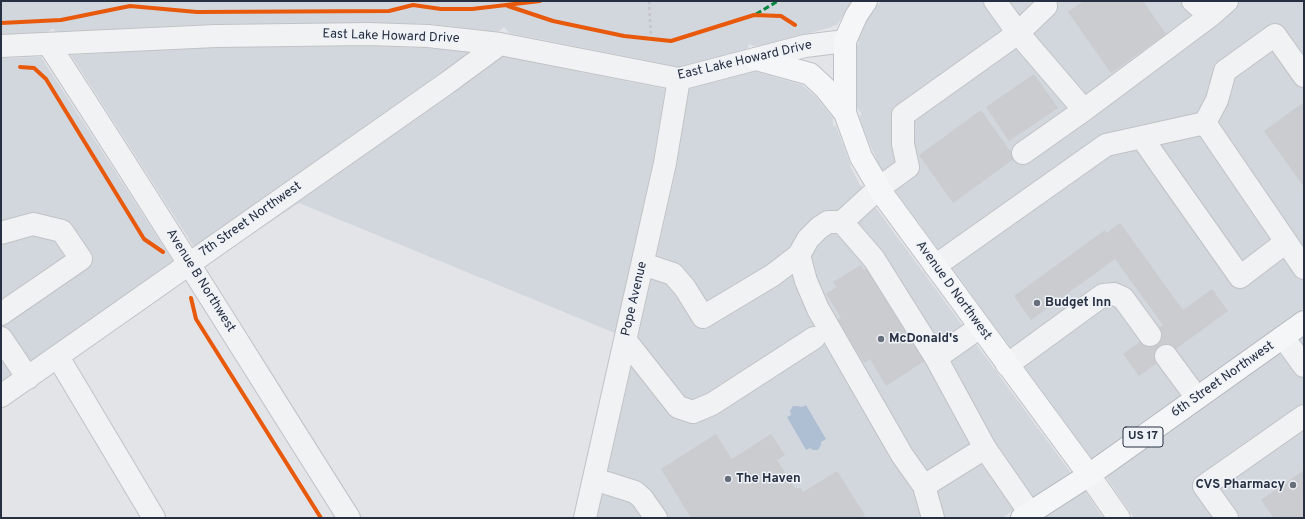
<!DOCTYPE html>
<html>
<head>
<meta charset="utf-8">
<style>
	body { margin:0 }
	#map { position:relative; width:1305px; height:519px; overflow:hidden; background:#e2e4e7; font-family:Overpass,sans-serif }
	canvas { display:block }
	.frame { position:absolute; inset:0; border:2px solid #273042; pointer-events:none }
</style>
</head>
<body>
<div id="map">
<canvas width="1305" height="519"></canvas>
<div class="frame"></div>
</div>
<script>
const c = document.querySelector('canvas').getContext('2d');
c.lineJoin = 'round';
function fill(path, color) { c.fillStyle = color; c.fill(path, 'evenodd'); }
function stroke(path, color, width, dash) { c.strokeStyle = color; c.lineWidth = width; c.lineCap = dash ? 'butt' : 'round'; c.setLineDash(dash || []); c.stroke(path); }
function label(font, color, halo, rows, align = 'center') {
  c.font = font + ' Overpass,sans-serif'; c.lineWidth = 3; c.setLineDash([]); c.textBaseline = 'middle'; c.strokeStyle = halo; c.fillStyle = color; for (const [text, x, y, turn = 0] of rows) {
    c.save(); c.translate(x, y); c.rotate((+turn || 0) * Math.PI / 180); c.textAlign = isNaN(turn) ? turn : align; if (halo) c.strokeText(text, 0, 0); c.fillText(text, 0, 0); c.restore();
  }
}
const built = new Path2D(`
	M1 1H852L837 25 832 26V27L757 47 749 44 747 50 680 67 509 33 504 27 498 32 431 24 370 23 217 24 56 32 53 28 46 33 1 34Z
	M881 1H1304V308L1092 459 894 189 878 163 865 133 859 116 862 114 857 108 856 45 859 44 857 37 866 21Z
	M367 46 426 48 470 52 194 247 71 55 215 47Z
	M502 56 665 89 653 162 615 333 299 203 237 244 454 92Z
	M41 57 173 261 1 383V58Z
	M754 71 802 85 816 97 833 118V126H836L851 166H850L860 185H861L873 204 1071 473 1002 518H597L677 165 689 88Z
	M1304 336V518H1134L1106 477Z
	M1085 491 1103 518H1043Z`);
const water = new Path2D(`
	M806 405 826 439 821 442V445L818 450H813L810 448 806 450 787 417 791 415 790 411 793 406H797L802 407Z`);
const building = new Path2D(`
	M1084 1H1143L1166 34 1111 73 1068 12Z
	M1034 74 1058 108 1009 141 986 107Z
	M1304 102V187L1264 131Z
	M981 110 1015 158 953 203 919 155Z
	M1120 223 1183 310 1212 289 1228 311 1139 376 1123 354 1163 325 1115 259 1031 320 1014 296 1105 230 1106 233Z
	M861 265 864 270 868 268 926 360 886 386 870 359 864 363 837 320 841 318 826 294 837 287 833 282Z
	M716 434 732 459 771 434 785 455 777 460 795 488H801L803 492 837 471 865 515 861 518H691L661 469Z
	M1304 470V518H1274L1261 500Z`);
const path = new Path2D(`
	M649 1 651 38`);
const minor = new Path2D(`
	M1193 1 1210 16 1227 1
	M49 45C151 201 249 360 349 518
	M1 46 216 36 368 34 428 36 500 44 679 79 805 46 845 41
	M1084 110 1210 16
	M1205 123 1217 100 1225 71 1275 35 1304 76
	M1142 138 1240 277 1286 242
	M1023 153 1084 110 1018 33 1046 6 1045 1
	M842 222 879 188 908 167 903 144V115L1018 33 995 1
	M1 233 33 224 62 231 81 259 1 314
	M643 264 673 274 685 288 703 317 773 275 799 255
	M935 266 1106 145 1205 123 1304 268
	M1283 337 1304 366
	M1 338 28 378
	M626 341 678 407 693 412 712 404 814 338
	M1166 356 1197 398
	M58 357 154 518
	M936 358 980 327
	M1007 365 1103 295 1114 294 1123 298 1150 335
	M1 396 447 83 500 44
	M1089 475 1119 518
	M594 479 635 492 642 498 656 518
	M924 486 985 448
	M585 518 665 163 679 79
	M933 518 924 486 902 455 818 309 806 281 799 255 808 239 819 228 828 222H842L874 259 936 358 985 448 1030 513
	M1227 518 1204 486 1304 416`);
const major = new Path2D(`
	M866 1 856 16 845 41V113L861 157 884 196 1089 475
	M756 59 810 74 825 88 845 113`);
const highway = new Path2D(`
	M1022 518 1089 475 1304 322`);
const quiet = new Path2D(`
	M756 14 778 1`);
const cycleway = new Path2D(`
	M508 6 553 21 624 36 671 41 754 15 781 16 795 25
	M1 23 61 20 130 6 197 12 389 11 413 5 441 9H472L540 1
	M20 67 34 68 46 79 144 239 163 252
	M191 298 196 319 321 518`);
const markers = [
	[1037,303,4,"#686f7c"],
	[881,339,4,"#686f7c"],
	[728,479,4,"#686f7c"],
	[1293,485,4,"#686f7c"]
];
const shields = [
	[1143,437,40]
];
const shieldNames = [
	["US 17",1143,437]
];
const streetNames = [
	["East Lake Howard Drive",391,37,2],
	["East Lake Howard Drive",745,61,-13],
	["7th Street Northwest",251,220,-35],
	["Avenue B Northwest",200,281,58],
	["Avenue D Northwest",953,291,54],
	["Pope Avenue",635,299,-77],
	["6th Street Northwest",1223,380,-35]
];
const poiNames = [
	["Budget Inn",1045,303],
	["McDonald's",889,339],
	["The Haven",736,479],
	["CVS Pharmacy",1285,485,"right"]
];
fill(built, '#d2d7de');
fill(water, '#aebfd4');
fill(building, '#cacccf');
stroke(minor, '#c0c2c5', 24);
stroke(major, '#bec1c5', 24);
stroke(highway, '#b4b7bc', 24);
stroke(path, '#c4c5ca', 2.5, [3, 3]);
stroke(minor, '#f1f2f4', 22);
stroke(major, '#f5f6f7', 22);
stroke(highway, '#f5f6f7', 22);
stroke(quiet, '#00873e', 3, [6, 3]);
stroke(cycleway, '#e8590c', 4);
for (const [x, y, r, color] of markers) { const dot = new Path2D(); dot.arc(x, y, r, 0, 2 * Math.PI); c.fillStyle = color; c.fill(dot); stroke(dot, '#eff2f7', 1.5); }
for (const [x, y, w] of shields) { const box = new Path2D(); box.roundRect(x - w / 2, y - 10, w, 20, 3); c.fillStyle = '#eff2f7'; c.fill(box); stroke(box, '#273042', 1); }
label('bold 12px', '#273042', null, shieldNames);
label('13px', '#273042', '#eff2f7', streetNames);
label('bold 13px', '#273042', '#eff2f7', poiNames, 'left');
</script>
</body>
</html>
